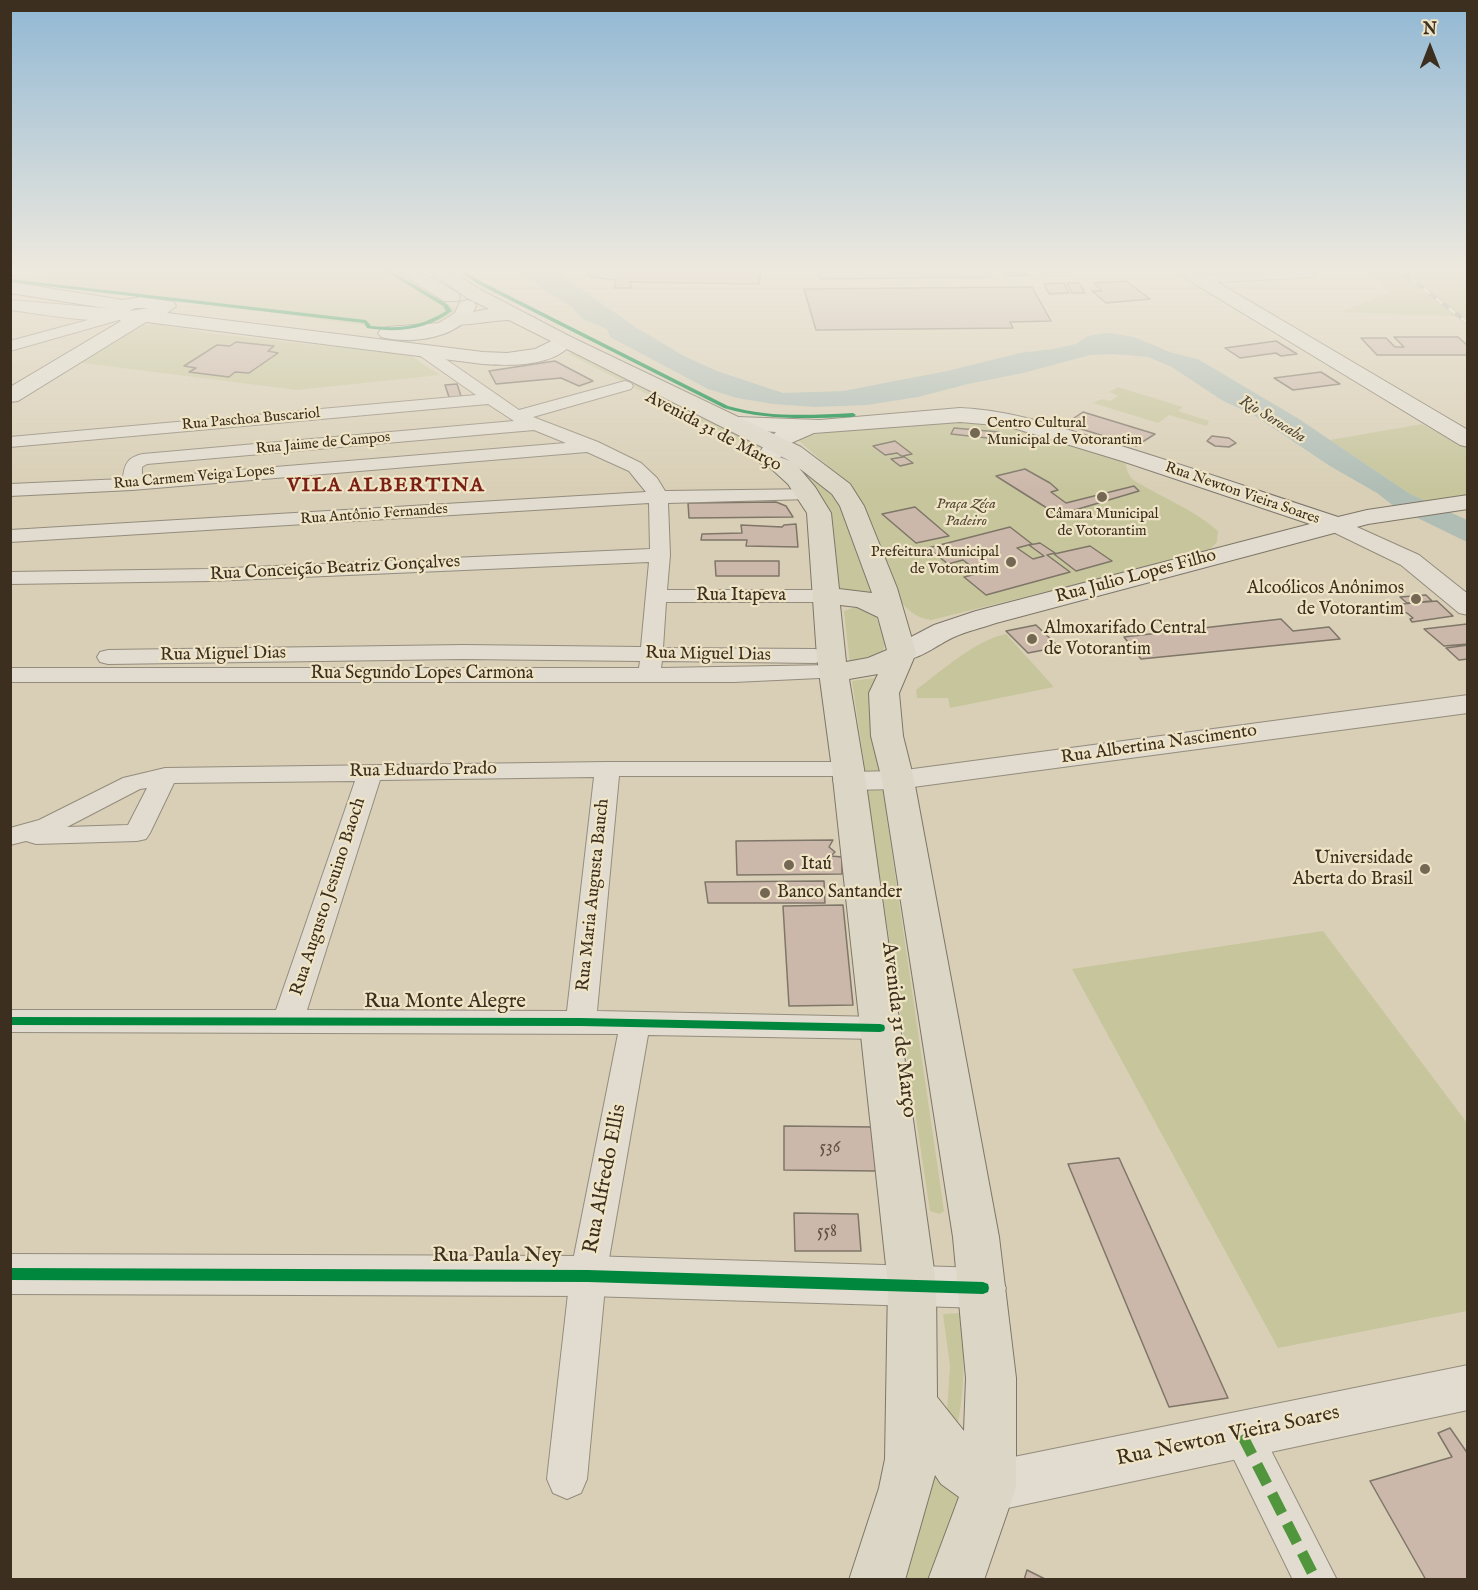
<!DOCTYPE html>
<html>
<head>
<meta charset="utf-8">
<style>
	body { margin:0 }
	#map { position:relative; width:1478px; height:1590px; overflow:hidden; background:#d9cfb6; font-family:"IM FELL English",serif }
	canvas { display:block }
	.frame { position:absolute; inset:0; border:12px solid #3d2f1f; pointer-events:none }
	.north { position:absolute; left:1400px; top:18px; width:60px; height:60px; -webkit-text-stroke:4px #efe4c6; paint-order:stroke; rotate:0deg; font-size:16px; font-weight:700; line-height:24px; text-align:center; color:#3d2f1f }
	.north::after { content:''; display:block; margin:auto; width:21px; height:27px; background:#3d2f1f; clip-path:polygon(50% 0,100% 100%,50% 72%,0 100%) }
</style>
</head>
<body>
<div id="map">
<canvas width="1478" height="1590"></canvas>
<div class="frame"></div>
<div class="north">N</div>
</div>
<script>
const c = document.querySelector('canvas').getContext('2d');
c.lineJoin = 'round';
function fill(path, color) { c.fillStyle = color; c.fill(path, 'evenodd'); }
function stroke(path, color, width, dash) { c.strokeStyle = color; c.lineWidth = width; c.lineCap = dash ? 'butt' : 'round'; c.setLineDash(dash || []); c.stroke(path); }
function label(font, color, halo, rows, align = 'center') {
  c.font = font + ' "IM FELL English",serif'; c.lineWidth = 4.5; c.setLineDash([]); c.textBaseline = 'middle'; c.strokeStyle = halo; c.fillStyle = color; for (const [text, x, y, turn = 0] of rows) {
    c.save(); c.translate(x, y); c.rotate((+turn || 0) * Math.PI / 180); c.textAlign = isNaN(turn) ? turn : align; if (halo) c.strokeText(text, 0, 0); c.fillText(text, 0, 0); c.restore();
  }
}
const green = new Path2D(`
	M54 269H388L458 309V312L449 321 402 331 33 280Z
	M1368 269H1467V317L1341 312 1389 292Z
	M157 324 215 334 410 355 440 375 297 390 82 363 143 325Z
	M574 352 766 445 755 449 568 354Z
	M1118 387 1183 407 1178 411 1209 421 1207 426 1169 415 1158 423 1093 403 1102 399 1110 401 1118 396 1109 392Z
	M990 421 1125 460C1126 467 1128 477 1135 481 1163 498 1193 509 1218 531L1217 542 1207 552 931 620C915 617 909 611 898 599L845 481 798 440 808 435 917 423Z
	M1422 424 1467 448V495L1426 502 1410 494 1330 440Z
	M787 453 837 495 880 598 835 592 829 526 784 460Z
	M859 606 875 614 886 643 881 655 850 664 844 611Z
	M1006 634 1054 687 950 708 948 698H917L916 690C941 671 976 640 1006 634Z
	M882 677 881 776H866L852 681Z
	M866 784 882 785 944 1211 940 1214 930 1211Z
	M1323 931 1467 1123V1311L1278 1348 1072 969Z
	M962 1313C964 1355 966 1393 955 1434L947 1411 950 1366 943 1314Z
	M926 1472 970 1487 931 1579 900 1580Z`);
const water = new Path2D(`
	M509 269H552L637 328 684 356 717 371 783 393 843 391 947 371 1020 353 1053 349 1076 344 1088 336 1108 333 1134 337 1170 352 1197 359 1213 368 1299 419 1410 494 1467 520V542L1395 507 1377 493 1330 466 1252 414 1223 401 1172 367 1148 357 1113 354 1090 355 1023 373 968 384 918 397 867 405 815 407 773 404 737 398 708 389 610 337 607 329 582 319 571 306 545 291 527 276Z`);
const building = new Path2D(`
	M590 269H761L759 284 629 282 632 288H614L616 280 590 277 587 275Z
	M818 269H988L992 277 821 279Z
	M1042 269H1069L1071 272 1045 273Z
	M1004 272H1026L1029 275 1006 276Z
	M1126 281 1150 299 1106 303 1092 291H1102L1094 283Z
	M1064 283 1069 293 1049 294 1044 284Z
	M1067 283H1079L1085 293H1072Z
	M1032 287 1051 321 1010 322 1013 328 816 330 804 289Z
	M1394 337H1458L1468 346V355H1377L1361 338H1386L1395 347H1404Z
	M1276 341 1297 354 1281 356 1276 353 1240 358 1225 348Z
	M236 342 274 346 268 351 278 353 249 373 235 372 229 377 189 372 196 368 184 366 217 345 230 346Z
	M555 361 593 381 579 386 561 378 496 384 489 371Z
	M1321 372 1340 384 1293 390 1274 378Z
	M457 384 462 399 450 400 445 385Z
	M1083 412 1155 434 1136 446 1065 424Z
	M954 428 999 432 997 439 951 434Z
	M1212 436 1229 438 1236 443 1229 447 1215 446 1207 441Z
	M895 441 912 454 903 456 913 463 900 466 891 459 903 457 897 453 885 455 873 446Z
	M1025 469 1050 483 1058 490 1051 492 1066 503 1134 486 1139 491 1058 515 996 476Z
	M776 502 786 506 793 517 689 518 688 503Z
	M915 507 949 536 916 543 882 514Z
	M796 524 798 547 746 546 747 540H701L702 534 742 533 741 525 782 527 784 525Z
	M1010 527 1032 544 1017 548 1033 559 1044 556 1029 545 1040 543 1055 553 1047 555 1070 572 986 595 964 577 980 573 963 560 948 564 928 548Z
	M1090 546 1112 561 1076 571 1054 554Z
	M715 561H779V576H716Z
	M1426 595 1432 601 1407 603 1400 597Z
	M1437 601 1453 616 1412 622 1410 619 1413 618 1407 613H1399L1390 605Z
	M1281 619 1293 631 1329 627 1340 639 1141 659 1124 637Z
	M1467 624 1468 644 1444 646 1424 629Z
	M1036 625 1059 647 1028 653 1006 631Z
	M1468 645V659L1459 660 1446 648Z
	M833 840 829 847 835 852 831 856 842 857V874L737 875 736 841Z
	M824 881 825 903H708L705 882Z
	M843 905 853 1005 789 1006 783 906Z
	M784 1126 875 1127 878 1171 784 1170Z
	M1119 1158 1228 1398 1169 1407 1068 1164Z
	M794 1213 858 1214 861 1251H795Z
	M1450 1428 1468 1454V1580H1426L1370 1481 1452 1457 1438 1433Z
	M1027 1570 1047 1580H1024Z`);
const minor = new Path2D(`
	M1310 270 1315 271 1317 274 1315 277 1201 283 1194 279 1201 275Z
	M121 311 128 315 126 318 10 351V341Z
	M425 347 431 349 519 410 625 381 631 383 633 386 631 389 533 417 598 442 641 463 657 478 665 491 816 489 818 493 816 497 809 499 668 503 670 555 667 590H825L832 592 836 596 832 600 825 602H666L663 648 815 649 823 651 826 656 823 661 815 663 662 661 661 668 833 665 841 667 844 672 841 677 734 682H10V668H639L640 661 463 659 108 664 100 662 97 657 100 652 108 650 463 645 641 647 649 562 210 581 10 584V572L210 569 650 549 649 503 10 542V530L646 492 629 471 587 452 132 490 10 496V484L123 479C124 464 128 457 143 454L514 421 488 404 10 447V437L476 395 419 355 417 352 419 349ZM534 430 566 443 142 478V467L147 464Z
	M607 762H848L857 764 860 769 857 774 848 776H619L597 1011 880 1017 891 1020 895 1028 891 1036 880 1039 648 1035 606 1276 587 1479 581 1493 567 1499 553 1493 547 1479 570 1276 618 1034 10 1032V1010H276L355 781 174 783 150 833 146 839 137 841 36 844 26 841 10 845V828L39 820 123 778 165 768ZM594 777 567 1011 307 1010 380 780ZM147 788 128 825 67 827 140 789Z
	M1242 1416 1256 1421 1337 1580H1293L1222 1435 1228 1421Z`);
const tertiary = new Path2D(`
	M10 300 126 310 129 314 126 318C97 325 42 314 10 310Z
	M1337 518 1419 555 1468 594V615L1459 613 1401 565 1329 530 1325 525 1329 520Z
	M1468 695V713L898 789 849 790 838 788 833 781 838 774 849 772 898 771Z
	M10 1254 588 1256 983 1268 999 1274 1006 1288 999 1302 983 1308 588 1296 10 1294Z
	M1468 1365V1410L989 1512 971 1505 964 1487 971 1469 989 1462Z`);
const secondary = new Path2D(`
	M1174 269H1195L1468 430V447L1460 445 1177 273Z
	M10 282 123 300 141 297 174 302 176 306 167 313 483 352 507 353 535 349 564 335 571 337 574 341C556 367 511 366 483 364L146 322 18 401 10 402V387L121 321 109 312 111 309 10 293ZM135 308H149L130 311Z
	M467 300 474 302 476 306C463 338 412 345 381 337L378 333 381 329 388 327 439 323 455 313 460 302Z
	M960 408C1010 410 1055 426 1102 440 1181 464 1259 491 1338 517L1367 510 1468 495V509L1368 524 996 623C982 628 967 631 954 637 934 646 915 665 892 659L888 653 892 647 934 625 976 611 1310 524 1122 461 1007 426 960 422 814 433 791 443 776 463 768 465 760 463 756 458 767 441 776 432 729 429 726 424 729 419 737 417 820 420Z`);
const trunk = new Path2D(`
	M394 269H415L458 293 460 297 458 301H444Z
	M426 269H447L481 290 571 337 801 447 850 484 864 506 897 588 916 653 899 693 903 736 914 780 999 1237 1016 1378V1487L984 1580H928L959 1497 941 1484 935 1475 905 1580H849L879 1488 885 1459 888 1284 832 769 817 657 807 513 788 484 765 463 769 458 777 456 790 461 509 320C494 320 462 327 451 324L448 320 451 316 489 309 467 298ZM799 468 832 494 840 506 872 593 839 589 831 513 815 487ZM840 605 857 607 878 617 887 650 868 658 846 662ZM878 674 869 693 871 736 882 780 953 1237 966 1378 964 1431 937 1397 936 1284 864 769 849 679Z`);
const rail = new Path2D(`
	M1398 269 1468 323`);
const quiet = new Path2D(`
	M1242 1435 1316 1580`);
const cycleway = new Path2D(`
	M382 269H387L447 304 452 311C427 330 397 333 367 328L364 323 10 282V279L366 320 371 326C401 329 420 327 446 311L443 306Z
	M456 269H461L482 282 728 406C769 418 811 415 853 413L856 415 853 417C809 418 767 421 724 408L478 284Z
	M10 1017 581 1018 880 1024 884 1025 885 1028 884 1031 880 1032 581 1026 10 1025Z
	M10 1268 588 1270 983 1282 988 1284 989 1288 988 1292 983 1294 588 1282 10 1280Z`);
const markers = [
	[975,433,6,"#746754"],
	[1102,497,6,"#746754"],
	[1011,562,6,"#746754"],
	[1416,599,6,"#746754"],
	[1032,639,6,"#746754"],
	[789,865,6,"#746754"],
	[1425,869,6,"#746754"],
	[765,893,6,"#746754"]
];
const farStreetnames = [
	["Rua Paschoa Buscariol",251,420,-5],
	["Rua Jaime de Campos",323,444,-5],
	["Rua Carmem Veiga Lopes",194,478,-5],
	["Rua Newton Vieira Soares",1242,494,19],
	["Rua Antônio Fernandes",374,515,-4]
];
const farPoinames = [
	["Centro Cultural",987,424],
	["Municipal de Votorantim",987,441],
	["Câmara Municipal",1102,515,"center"],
	["de Votorantim",1102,532,"center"],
	["Prefeitura Municipal",999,553,"right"],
	["de Votorantim",999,570,"right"]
];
const farParknames = [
	["Praça Zéca",966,505],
	["Padeiro",966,522]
];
const farWaternames = [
	["Rio Sorocaba",1272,420,32]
];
const streetNames = [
	["Avenida 31 de Março",713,432,28],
	["Rua Conceição Beatriz Gonçalves",335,569,-3],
	["Rua Julio Lopes Filho",1136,577,-15],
	["Rua Itapeva",741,596],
	["Rua Miguel Dias",223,655,-1],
	["Rua Miguel Dias",708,655,1],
	["Rua Segundo Lopes Carmona",422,674],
	["Rua Albertina Nascimento",1159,745,-8],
	["Rua Eduardo Prado",423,771,-1],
	["Rua Maria Augusta Bauch",594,895,-84],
	["Rua Augusto Jesuino Baoch",329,897,-72]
];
const poiNames = [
	["Alcoólicos Anônimos",1404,589,"right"],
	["de Votorantim",1404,610,"right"],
	["Almoxarifado Central",1044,629],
	["de Votorantim",1044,650],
	["Universidade",1413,859,"right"],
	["Aberta do Brasil",1413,880,"right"],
	["Itaú",801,865],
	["Banco Santander",777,893]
];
const nearNumbernames = [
	["536",830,1148],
	["558",827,1232]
];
const farDistrictnames = [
	["VILA ALBERTINA",386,487]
];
const nearStreetnames = [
	["Rua Monte Alegre",445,1003],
	["Avenida 31 de Março",898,1030,83],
	["Rua Alfredo Ellis",606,1179,-79],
	["Rua Paula Ney",497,1257],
	["Rua Newton Vieira Soares",1228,1437,-12]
];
fill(green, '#c6c59c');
fill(water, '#afbdb5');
fill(building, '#ccb8aa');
stroke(building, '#7e7668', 1.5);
stroke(minor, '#948c7d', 2);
stroke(tertiary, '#948c7d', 2);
stroke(secondary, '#7e7668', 2);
stroke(trunk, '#7e7668', 2);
fill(minor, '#e1dccf');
fill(tertiary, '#e1dccf');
fill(secondary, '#e1dccf');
fill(trunk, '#dcd6c7');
stroke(rail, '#a5a095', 4.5);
stroke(rail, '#efe4c6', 3, [8]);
stroke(quiet, '#51963d', 11, [22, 11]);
fill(cycleway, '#00873e');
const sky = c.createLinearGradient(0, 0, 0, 491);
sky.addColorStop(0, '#91b8d4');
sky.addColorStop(0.55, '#eee9de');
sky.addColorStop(1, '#eee9de00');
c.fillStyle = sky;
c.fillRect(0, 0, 1478, 491);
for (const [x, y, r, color] of markers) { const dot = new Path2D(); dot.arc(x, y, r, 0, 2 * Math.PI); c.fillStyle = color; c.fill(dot); stroke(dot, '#efe4c6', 2); }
label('15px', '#3d2f1f', '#efe4c6', farStreetnames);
label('15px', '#3d2f1f', '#efe4c6', farPoinames, 'left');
label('italic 15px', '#554b34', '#efe4c6', farParknames);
label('italic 16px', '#504a3d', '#efe4c6', farWaternames);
label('18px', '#3d2f1f', '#efe4c6', streetNames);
label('18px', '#3d2f1f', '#efe4c6', poiNames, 'left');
label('18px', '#615142', null, nearNumbernames);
c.letterSpacing = '1.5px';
label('bold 20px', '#7a1f14', '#efe4c6', farDistrictnames);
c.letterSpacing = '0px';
label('21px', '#3d2f1f', '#efe4c6', nearStreetnames);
</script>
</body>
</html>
